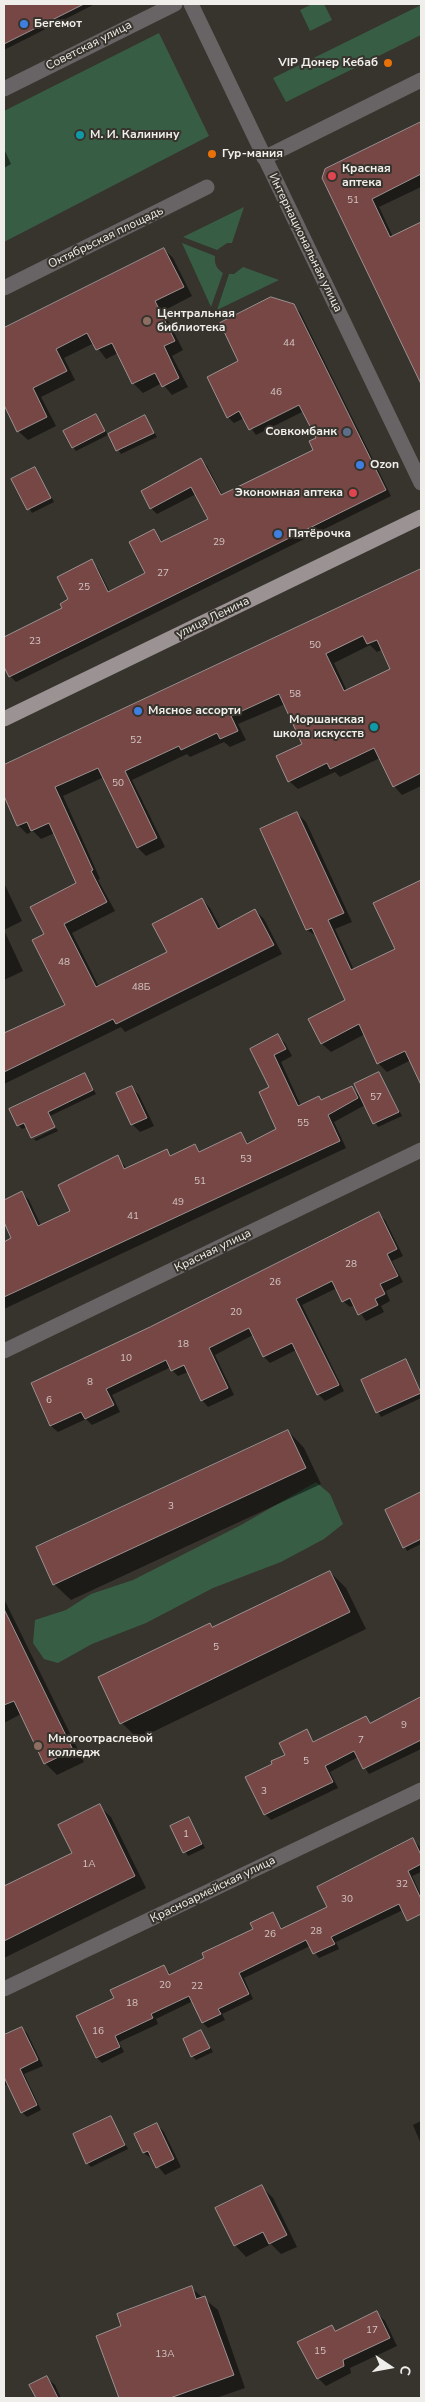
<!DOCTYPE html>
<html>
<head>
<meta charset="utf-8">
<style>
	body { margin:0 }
	#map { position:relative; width:425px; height:2402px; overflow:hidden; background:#37332d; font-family:"Nunito Sans",sans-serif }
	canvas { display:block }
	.frame { position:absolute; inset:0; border:5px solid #f0eeea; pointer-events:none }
	.north { position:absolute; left:365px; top:2342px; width:50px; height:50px; -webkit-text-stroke:4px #37332d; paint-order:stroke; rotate:102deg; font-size:14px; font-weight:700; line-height:20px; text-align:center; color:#f0eeea }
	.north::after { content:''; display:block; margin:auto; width:18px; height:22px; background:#f0eeea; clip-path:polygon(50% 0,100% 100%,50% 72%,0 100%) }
</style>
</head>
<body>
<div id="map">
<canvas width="425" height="2402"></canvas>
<div class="frame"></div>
<div class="north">С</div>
</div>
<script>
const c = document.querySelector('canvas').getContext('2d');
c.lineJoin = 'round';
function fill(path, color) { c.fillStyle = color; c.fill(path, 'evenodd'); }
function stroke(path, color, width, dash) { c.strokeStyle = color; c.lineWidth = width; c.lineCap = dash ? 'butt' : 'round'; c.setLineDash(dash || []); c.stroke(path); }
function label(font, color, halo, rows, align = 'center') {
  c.font = font + ' "Nunito Sans",sans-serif'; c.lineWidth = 4; c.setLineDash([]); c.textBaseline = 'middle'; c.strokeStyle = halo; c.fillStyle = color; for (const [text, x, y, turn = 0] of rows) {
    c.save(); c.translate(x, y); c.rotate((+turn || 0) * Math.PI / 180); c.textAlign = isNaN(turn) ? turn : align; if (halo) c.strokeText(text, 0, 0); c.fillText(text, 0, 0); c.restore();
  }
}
const green = new Path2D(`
	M312 4H324L332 20 310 31 300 10Z
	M421 5V35L286 102 273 78Z
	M159 33 209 136 4 242V111Z
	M244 207 232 243H227L217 250 183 237Z
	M182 243 215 256C214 264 217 269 223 273L211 307Z
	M243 267 279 280 217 310 229 274H234Z
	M316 1482 330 1494 343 1524 324 1539 281 1562 213 1588 146 1623 92 1644 58 1663 44 1659 33 1643 35 1620 66 1610 91 1594 133 1580 241 1525Z`);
const shadow = new Path2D(`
	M4 4H95L4 50Z
	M421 123V187L379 207 393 237 421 224V380L323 178 326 170Z
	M4 149 11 164 4 168Z
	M164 249 173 258 192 296 163 311 183 350 172 356 188 387 172 395 162 383 143 393 134 384 118 353 106 359 94 343 64 358 75 380 41 397 56 426 28 440 18 431 4 402V329Z
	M293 305 300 312 391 496 16 682 10 676 4 665V638L64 609 91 561 97 567 110 592 147 573 154 531 163 542 210 519 196 494 157 514 151 508 201 460 207 466 223 496 315 450 317 438 304 411 256 435 244 418 234 423 228 417 240 362Z
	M96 416 108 435 76 451 73 447Z
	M145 417 157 437 121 454 109 435Z
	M35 469 54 502 32 513 13 480Z
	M421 570V786L402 795 394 786 380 758 340 777 335 772 298 789 289 781 304 745 285 704 238 724 246 740 230 747 224 742 190 757 187 754 132 780 165 847 146 856 138 848 104 777 63 796 100 879 98 880 115 911 72 933 99 987 169 952 202 899 210 908 221 928 255 910 264 919 282 954 125 1032 121 1027 4 1084V1034L67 1005 46 935 78 883 55 833 41 839 33 831 27 834 18 825 4 794V767ZM370 645 377 652 383 649 392 669 347 691 334 663Z
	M297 813 306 822 352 922 335 929 354 970 397 950 375 903 421 882V1082L411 1060 387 1072 378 1063 365 1034 331 1052 322 1044 310 1019 347 1000 318 937 307 930Z
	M4 883 22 921 4 930Z
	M4 930 23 971 4 980Z
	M278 1036 285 1043 292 1056 281 1062 301 1106 322 1101 351 1087 361 1097 379 1074 402 1116 378 1127 365 1105 334 1122 346 1148 4 1309V1243L13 1239 4 1219V1201L22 1193 29 1200 41 1226 72 1211 117 1157 127 1169 167 1151 172 1156 195 1146 201 1152 241 1134 249 1144 278 1130 271 1088 251 1050Z
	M85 1075 96 1094 50 1116 55 1126 32 1136 27 1127 22 1129 18 1125Z
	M131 1087 139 1095 154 1126 140 1132 132 1124Z
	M56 1128 58 1131 36 1141 34 1139Z
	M378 1214 385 1220 403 1256 392 1261 403 1282 386 1291 390 1301 381 1306 384 1312 366 1321 355 1305 350 1307 343 1301 337 1288 302 1305 344 1391 325 1401 318 1394 296 1350 270 1363 264 1357 253 1335 215 1355 234 1395 208 1407 202 1400 188 1372 178 1376 173 1371 190 1363 173 1368V1371L171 1367 112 1395 120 1412 92 1425 86 1419 58 1432 51 1426 32 1384 151 1328Z
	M406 1361 421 1391V1398L381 1417 362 1381Z
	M288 1431 304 1448 321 1484 71 1600 54 1584Z
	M421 1494V1544L407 1551 386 1510Z
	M330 1572 346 1588 366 1629 138 1739 122 1723 210 1624 214 1628Z
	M4 1599 84 1762 57 1775 45 1763 21 1714 4 1723Z
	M421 1698V1749L369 1774 358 1757 330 1772 338 1788 271 1820 265 1814 274 1765 287 1755 307 1731 315 1743 366 1718 371 1723Z
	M99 1806 111 1817 146 1888 4 1958V1888L73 1853Z
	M189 1818 205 1848 188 1856 172 1826Z
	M413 1840 421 1848V1872L412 1876 421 1895V1911L409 1916 403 1910 336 1942 339 1949 319 1958 310 1946 244 1978 253 1999 222 2014 225 2020 208 2028 203 2023 193 2001 156 2019 158 2024 119 2042 124 2052 102 2063 97 2058 78 2017 116 1999 164 1966 171 1975 206 1959 254 1930 273 1913 283 1930 328 1908Z
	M22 2028 27 2033 43 2066 24 2074 41 2110 27 2117 22 2112 8 2084 4 2086V2037Z
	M201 2032 213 2052 196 2060 192 2056Z
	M111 2117 128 2149 91 2167 87 2163Z
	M421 2121V2144L413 2125Z
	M157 2124 164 2132 181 2167 165 2175 153 2160 144 2153 136 2134Z
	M262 2187 273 2198 297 2247 281 2254 271 2244 246 2257 235 2245Z
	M191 2288 218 2310 245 2388 216 2398H120L98 2336 123 2327Z
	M377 2313 385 2321 397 2346 350 2368 351 2373 326 2386 318 2378 332 2327 337 2332Z
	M47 2378 55 2385 61 2398H37L31 2385Z`);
const building = new Path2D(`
	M4 4H84L4 44Z
	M421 122V174L372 199 390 237 421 222V384L322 178 325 169Z
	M164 248 184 287 155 301 175 341 164 346 179 378 162 387 155 373 132 384 112 343 96 350 87 333 56 349 67 371 33 388 47 417 17 432 4 405V328Z
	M271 297 294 304 386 490 9 677 4 667V637L62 608 60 604 68 599 57 577 92 559 108 592 145 573 129 542 154 529 161 542 208 519 191 487 150 509 141 491 201 458 221 495 313 450 309 441 316 438 299 405 249 430 239 411 227 418 207 377 238 361 220 323Z
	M96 414 105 431 72 448 63 431Z
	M145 415 154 433 116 451 108 434Z
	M35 467 51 498 27 510 11 479Z
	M421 569V773L393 787 374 748 330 769 327 763 288 782 276 756 302 744 279 694 231 716 238 731 220 739 217 733 181 750 179 746 125 771 157 838 137 848 98 768 55 787 93 870 91 871 107 902 64 924 96 987 167 952 152 924 202 898 218 929 255 909 274 945 116 1024 113 1019 4 1072V1033L65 1005 32 940 44 934 30 907 76 883 49 823 31 831 27 822 17 826 4 796V765ZM363 636 367 644 377 640 390 669 344 691 326 654Z
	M297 812 344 913 328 920 351 970 395 949 373 903 421 880V1085L405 1051 377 1064 359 1024 321 1044 308 1019 345 1000 312 928 306 930 260 829Z
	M278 1034 286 1049 274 1055 298 1106 319 1096 321 1100 352 1086 358 1098 328 1115 340 1141 4 1297V1242L11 1238 4 1222V1200L22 1191 38 1226 70 1211 58 1185 118 1155 124 1169 167 1149 170 1156 195 1144 199 1152 241 1132 247 1144 276 1129 259 1092 269 1087 250 1049Z
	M379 1072 399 1112 373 1124 354 1084Z
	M85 1073 93 1090 48 1112 55 1127 31 1138 24 1123 17 1126 9 1109Z
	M132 1086 147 1118 131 1125 116 1093Z
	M379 1212 397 1249 387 1254 398 1276 380 1284 385 1294 375 1299 378 1305 358 1315 350 1298 342 1302 332 1281 296 1299 339 1385 317 1395 292 1343 263 1357 249 1328 209 1348 228 1388 201 1401 184 1365 171 1371 166 1360 106 1389 114 1405 85 1419 81 1412 50 1426 31 1383 150 1327Z
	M406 1359 421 1393 376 1413 361 1380Z
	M288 1430 306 1468 53 1585 36 1547Z
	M421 1492V1539L403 1548 385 1510Z
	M330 1571 350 1612 120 1724 98 1677 210 1623 212 1627Z
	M4 1609 73 1750 44 1764 14 1701 4 1705Z
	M421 1697V1740L363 1769 354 1751 325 1766 333 1782 264 1815 245 1777 272 1764 271 1761 285 1755 279 1743 307 1729 313 1742 366 1716 370 1723Z
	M100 1804 135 1876 4 1941V1886L72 1853 58 1825Z
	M189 1817 202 1844 183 1853 170 1826Z
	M413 1838 421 1855V1864L408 1871 421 1899V1914L407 1921 399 1904 331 1937 335 1944 313 1954 306 1940 239 1973 249 1994 218 2009 221 2014 202 2023 189 1996 151 2014 153 2018 115 2036 120 2047 96 2058 76 2016 114 1998 110 1990 164 1965 169 1975 204 1958 202 1953 253 1929 250 1923 273 1912 281 1929 327 1907 317 1887Z
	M22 2027 38 2060 20 2069 37 2105 21 2113 4 2077V2035Z
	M201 2030 210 2048 191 2057 183 2039Z
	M111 2116 125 2145 86 2164 73 2134Z
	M157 2123 174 2159 156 2168 148 2151 143 2153 134 2134Z
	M262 2185 287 2235 269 2244 263 2232 234 2246 215 2208Z
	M192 2286 196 2299 205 2296 234 2375 170 2398H119L96 2336 121 2326 117 2314Z
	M377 2311 390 2338 343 2360 344 2366 317 2379 297 2342 332 2325 335 2331Z
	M47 2376 58 2398H36L29 2385Z`);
const minor = new Path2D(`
	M191 4 421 483
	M4 89 175 4
	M264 158 421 80
	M4 288 207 187
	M4 1351 421 1150
	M4 1989 421 1790`);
const major = new Path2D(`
	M4 719 421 517`);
const markers = [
	[24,24,5,"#3f7fe0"],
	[388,63,5,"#e8710a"],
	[80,135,5,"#0f9aa8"],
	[212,154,5,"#e8710a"],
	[332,176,5,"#e0444e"],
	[147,321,5,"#8d6e63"],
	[347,432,5,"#5c6f8a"],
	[360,465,5,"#3f7fe0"],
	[353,493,5,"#e0444e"],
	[278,534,5,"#3f7fe0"],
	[138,711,5,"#3f7fe0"],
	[374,727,5,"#0f9aa8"],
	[38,1746,5,"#8d6e63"]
];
const numberNames = [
	["51",353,201],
	["44",289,344],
	["46",276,393],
	["29",219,543],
	["27",163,574],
	["25",84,588],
	["23",35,642],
	["50",315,646],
	["58",295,695],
	["52",136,741],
	["50",118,784],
	["48",64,963],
	["48Б",141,988],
	["57",376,1098],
	["55",303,1124],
	["53",246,1160],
	["51",200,1182],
	["49",178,1203],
	["41",133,1217],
	["28",351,1265],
	["26",275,1283],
	["20",236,1313],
	["18",183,1345],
	["10",126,1359],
	["8",90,1383],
	["6",49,1401],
	["3",171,1507],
	["5",216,1648],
	["9",404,1726],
	["7",361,1741],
	["5",306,1762],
	["3",264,1792],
	["1",186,1835],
	["1А",89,1865],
	["32",402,1885],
	["30",347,1900],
	["28",316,1932],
	["26",270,1935],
	["20",165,1986],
	["22",197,1987],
	["18",132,2004],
	["16",98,2032],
	["17",372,2331],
	["15",320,2352],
	["13А",165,2355]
];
const poiNames = [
	["Бегемот",34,24],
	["VIP Донер Кебаб",378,63,"right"],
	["М. И. Калинину",90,135],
	["Гур-мания",222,154],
	["Красная",342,169],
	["аптека",342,183],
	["Центральная",157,314],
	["библиотека",157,328],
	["Совкомбанк",337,432,"right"],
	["Ozon",370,465],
	["Экономная аптека",343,493,"right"],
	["Пятёрочка",288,534],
	["Мясное ассорти",148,711],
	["Моршанская",364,720,"right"],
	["школа искусств",364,734,"right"],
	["Многоотраслевой",48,1739],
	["колледж",48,1753]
];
const streetNames = [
	["Советская улица",89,46,-27],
	["Октябрьская площадь",106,238,-26],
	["Интернациональная улица",305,243,64],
	["улица Ленина",213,618,-26],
	["Красная улица",213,1251,-26],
	["Красноармейская улица",213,1890,-26]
];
fill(green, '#385d45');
fill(shadow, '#0007');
fill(building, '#764745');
stroke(building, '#9b9190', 1);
stroke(minor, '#686364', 15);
stroke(major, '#9a9293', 15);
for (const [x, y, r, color] of markers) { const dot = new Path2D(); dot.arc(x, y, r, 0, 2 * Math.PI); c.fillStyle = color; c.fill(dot); stroke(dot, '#37332d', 2); }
label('10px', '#d2c4c1', null, numberNames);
label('bold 12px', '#f0eeea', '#37332d', poiNames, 'left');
label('12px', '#f0eeea', '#37332d', streetNames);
</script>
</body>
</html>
